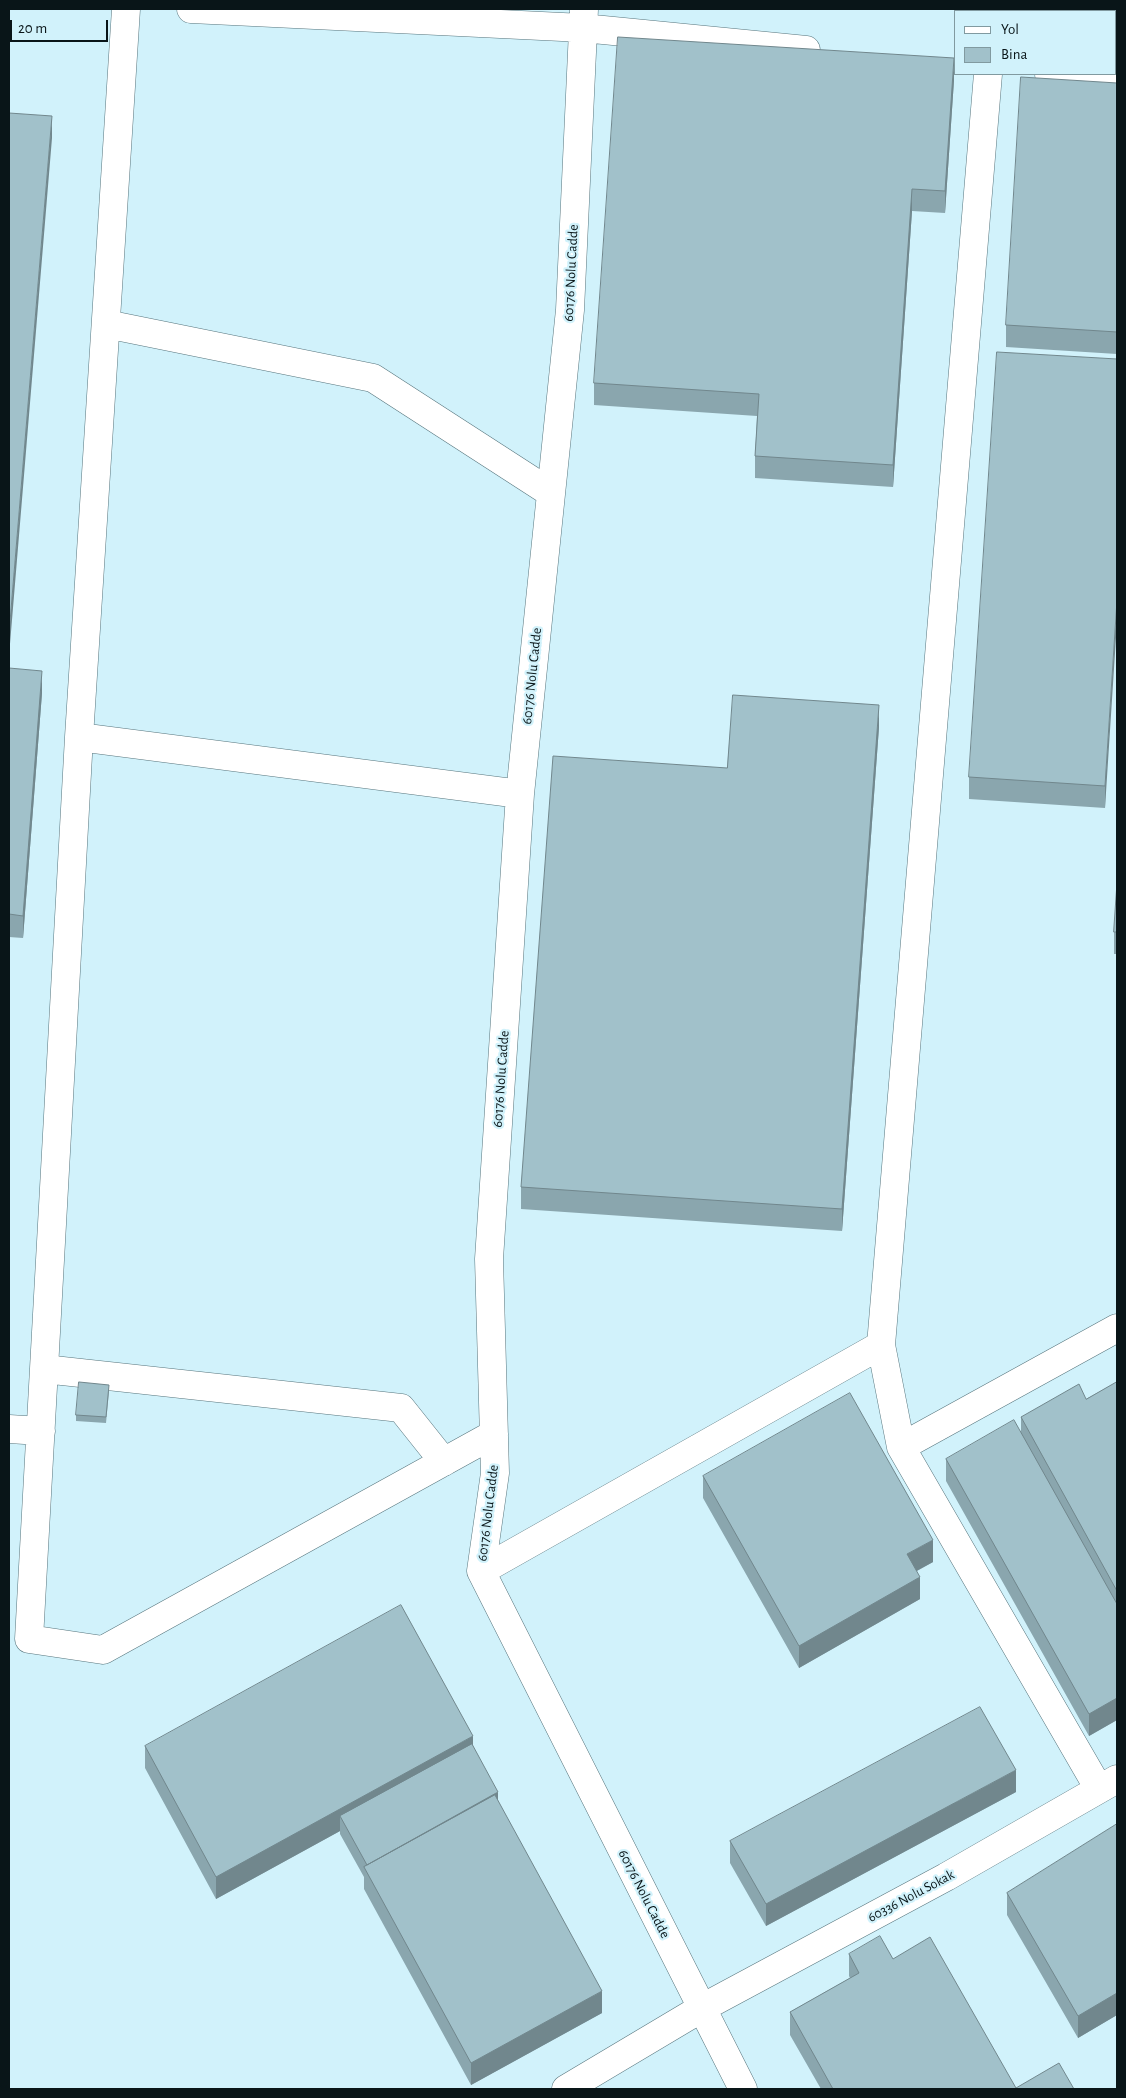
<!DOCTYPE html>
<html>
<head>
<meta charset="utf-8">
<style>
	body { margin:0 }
	#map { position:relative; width:1126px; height:2098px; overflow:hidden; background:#d1f2fb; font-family:"Alegreya Sans",sans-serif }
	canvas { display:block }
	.frame { position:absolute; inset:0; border:10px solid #091518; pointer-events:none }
	.legend { position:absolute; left:954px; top:10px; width:162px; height:65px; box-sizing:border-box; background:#d1f2fb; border:1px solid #819aa0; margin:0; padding:6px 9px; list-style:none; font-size:15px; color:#091518 }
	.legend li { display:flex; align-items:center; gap:10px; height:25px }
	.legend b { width:25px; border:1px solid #819aa0 }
	.scale { position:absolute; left:10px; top:20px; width:98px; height:22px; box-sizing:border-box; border:2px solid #091518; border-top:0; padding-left:6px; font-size:15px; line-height:18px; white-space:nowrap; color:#091518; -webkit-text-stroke:4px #d1f2fb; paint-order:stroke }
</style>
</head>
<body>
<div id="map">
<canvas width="1126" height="2098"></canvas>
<div class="frame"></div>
<ul class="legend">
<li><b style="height:6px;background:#fff"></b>Yol</li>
<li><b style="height:14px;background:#a1c1ca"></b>Bina</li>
</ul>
<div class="scale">20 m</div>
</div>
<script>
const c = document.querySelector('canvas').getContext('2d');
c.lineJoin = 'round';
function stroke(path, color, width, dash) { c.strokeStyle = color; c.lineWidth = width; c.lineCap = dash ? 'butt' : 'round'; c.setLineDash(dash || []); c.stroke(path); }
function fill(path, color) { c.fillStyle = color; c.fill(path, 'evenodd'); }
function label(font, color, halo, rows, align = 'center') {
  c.font = font + ' "Alegreya Sans",sans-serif'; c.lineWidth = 4.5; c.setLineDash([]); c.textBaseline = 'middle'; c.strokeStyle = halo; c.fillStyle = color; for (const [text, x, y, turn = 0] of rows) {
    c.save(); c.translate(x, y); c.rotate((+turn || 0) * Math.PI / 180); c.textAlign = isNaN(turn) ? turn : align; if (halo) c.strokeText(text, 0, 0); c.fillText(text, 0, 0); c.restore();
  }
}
const minor = new Path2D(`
	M126 9 79 737 29 1639 103 1650 494 1434
	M191 9 583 28 806 50
	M584 9 570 310 520 794 489 1259 495 1473 481 1571 743 2089
	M1049 74 1117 80
	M106 324 373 378 551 493
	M79 737 520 794
	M881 1345 988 74
	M44 1369 401 1408 444 1462
	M9 1429 41 1431
	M901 1447 1099 1789
	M481 1571 881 1345 901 1447 1117 1328
	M566 2089 702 2008 946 1877 1117 1779`);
const wall = new Path2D(`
	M954 80 945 213 912 211 893 487 755 478V456L757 416 594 405V383Z
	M1117 83V354L1006 347V325Z
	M1117 359 1105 808 969 799V777Z
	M9 668 42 693 23 938 9 937Z
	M879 727 842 1231 521 1209V1187L727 768Z
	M1117 883V954H1114V932Z
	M1117 1382V1720L1089 1736 946 1481V1459L1021 1431V1417L1086 1399Z
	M109 1391 106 1423 76 1421V1415Z
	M703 1476 933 1562 917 1571 920 1599 799 1668 703 1498Z
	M145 1746H473L498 1801 602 2013 471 2085 364 1889V1877L340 1834V1831L216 1899 145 1768Z
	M1016 1792 766 1926 730 1863V1841Z
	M1117 1824V2015L1078 2038 1007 1915V1893Z
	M849 1954 893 1959 1016 2088 1074 2089H821L790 2035V2012L850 1978 849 1976Z`);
const shadedWall = new Path2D(`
	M954 58V80L945 213V191Z
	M52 116V138L9 656V634Z
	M912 189V211L893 487V465Z
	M1117 600V622L1105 808V786Z
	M42 671V693L23 938V916Z
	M879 705V727L842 1231V1209Z
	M933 1540V1562L907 1576V1554Z
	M920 1577V1599L799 1668V1646Z
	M1117 1698V1720L1089 1736V1714Z
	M473 1736V1758L340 1816V1831L216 1899V1877Z
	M1016 1770V1792L766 1926V1904Z
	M498 1792V1809L367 1865Z
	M602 1991V2013L471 2085V2063Z
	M1117 1993V2015L1078 2038V2016Z`);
const building = new Path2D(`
	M618 37 954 58 945 191 912 189 893 465 755 456 759 394 594 383Z
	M1021 77 1117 83V332L1006 325Z
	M9 113 52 116 9 634Z
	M997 352 1117 359V600L1105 786 969 777Z
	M9 668 42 671 23 916 9 914Z
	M733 695 879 705 842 1209 521 1187 553 756 727 768Z
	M1117 883V932H1114Z
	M79 1382 109 1385 106 1417 76 1415Z
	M1117 1382V1591L1021 1417 1079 1384 1086 1399Z
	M850 1393 933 1540 907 1554 920 1577 799 1646 703 1476Z
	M1014 1420 1117 1604V1698L1089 1714 946 1459Z
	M401 1605 473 1736 216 1877 145 1746Z
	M980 1707 1016 1770 766 1904 730 1841Z
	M472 1744 498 1792 367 1865 340 1816Z
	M495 1795 602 1991 471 2063 364 1867Z
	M1117 1824V1993L1078 2016 1007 1893Z
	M880 1936 893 1959 930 1937 1016 2088 1059 2063 1074 2089H833L790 2012 859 1973 849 1954Z`);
const streetNames = [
	["60176 Nolu Cadde",571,273,-87],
	["60176 Nolu Cadde",532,676,-84],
	["60176 Nolu Cadde",501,1079,-86],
	["60176 Nolu Cadde",488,1513,-83],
	["60176 Nolu Cadde",644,1894,63],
	["60336 Nolu Sokak",911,1896,-28]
];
stroke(minor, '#57757d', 29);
stroke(minor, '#fff', 28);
fill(wall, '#8aa6ae');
fill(shadedWall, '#71878d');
fill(building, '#a1c1ca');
stroke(building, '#71878d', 1);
label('14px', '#091518', '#d1f2fb', streetNames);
</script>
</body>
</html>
